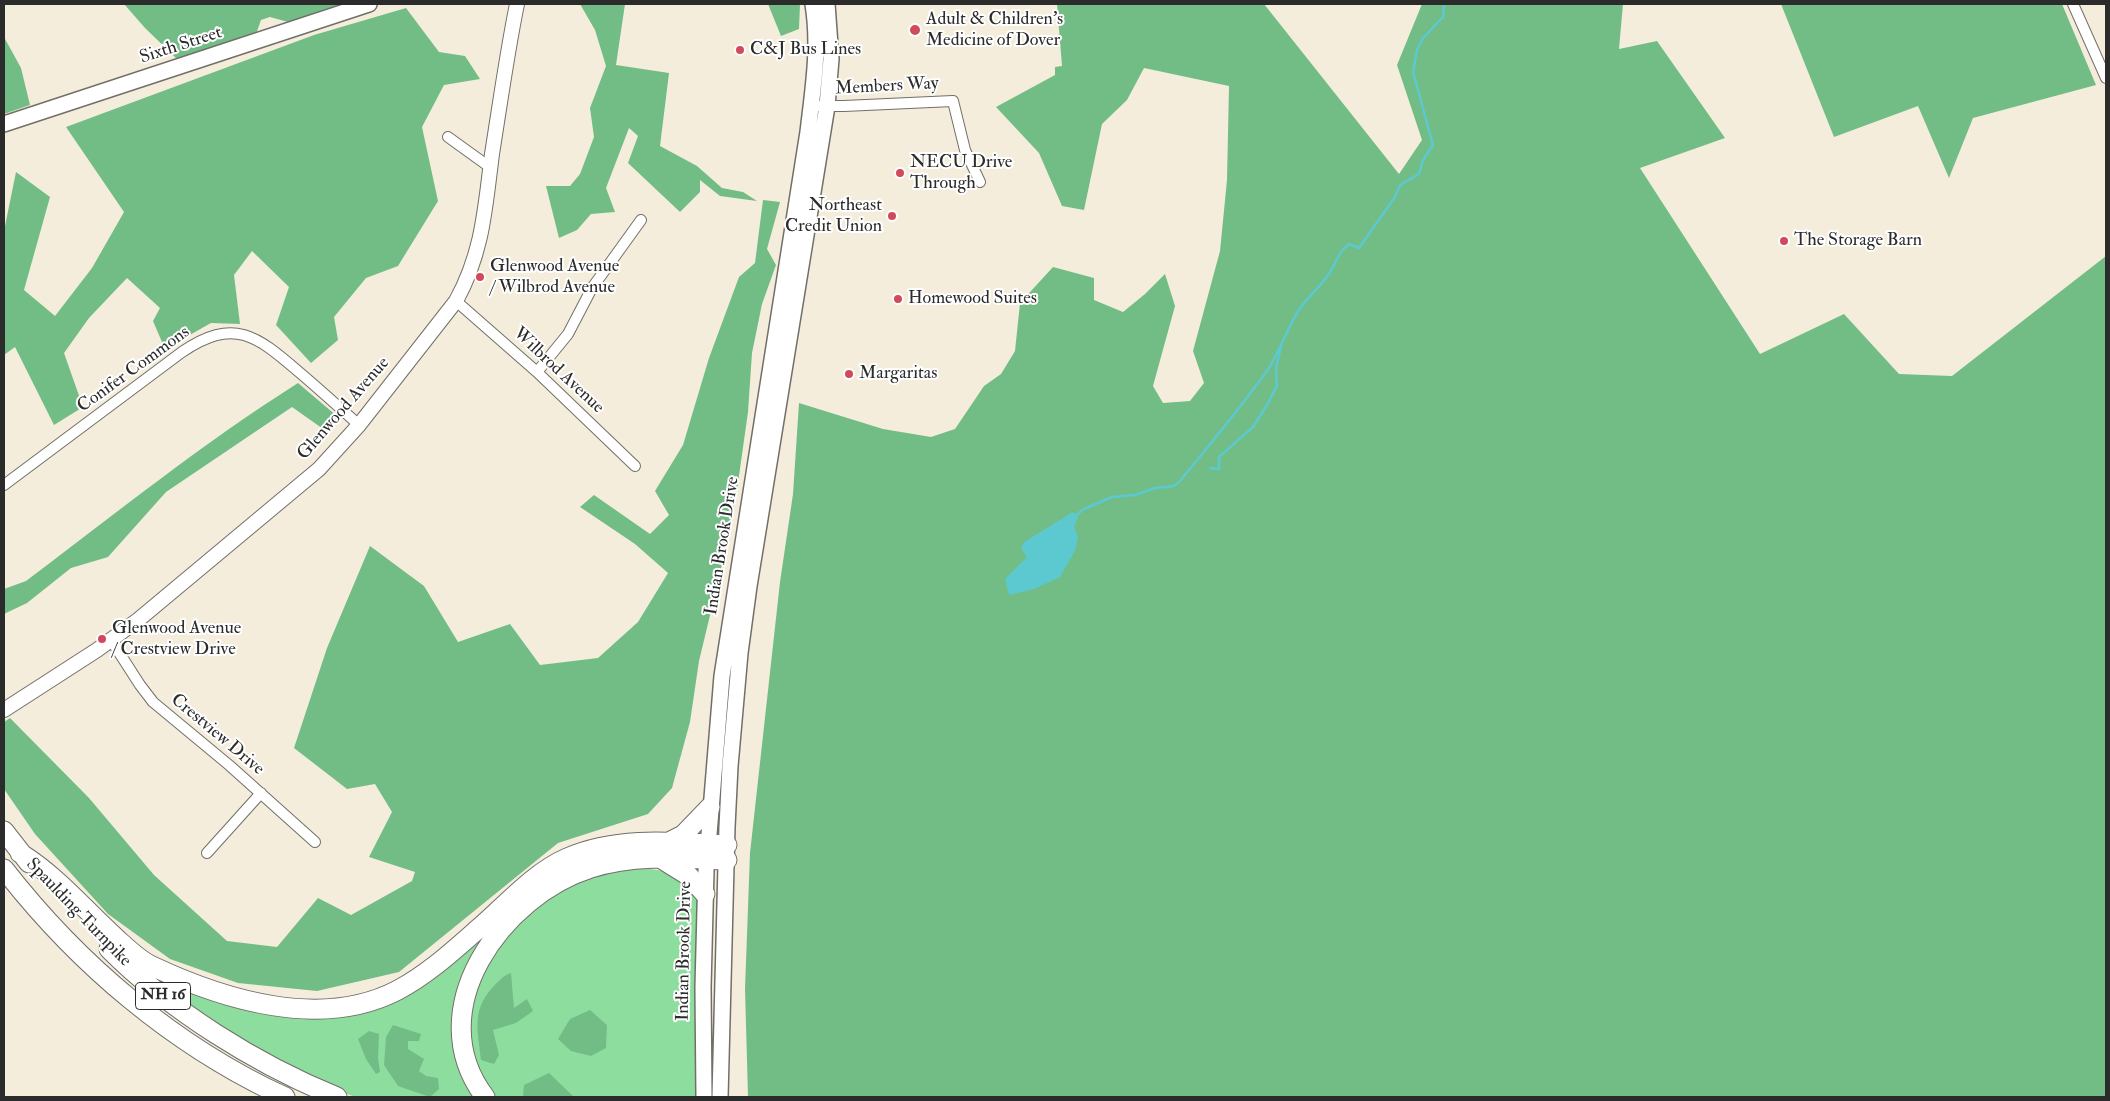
<!DOCTYPE html>
<html>
<head>
<meta charset="utf-8">
<style>
	body { margin:0 }
	#map { position:relative; width:2110px; height:1101px; overflow:hidden; background:#f5eddb; font-family:"IM FELL Double Pica",serif }
	canvas { display:block }
	.frame { position:absolute; inset:0; border:5px solid #2b2b2b; pointer-events:none }
</style>
</head>
<body>
<div id="map">
<canvas width="2110" height="1101"></canvas>
<div class="frame"></div>
</div>
<script>
const c = document.querySelector('canvas').getContext('2d');
c.lineJoin = 'round';
function fill(path, color) { c.fillStyle = color; c.fill(path, 'evenodd'); }
function stroke(path, color, width, dash) { c.strokeStyle = color; c.lineWidth = width; c.lineCap = dash ? 'butt' : 'round'; c.setLineDash(dash || []); c.stroke(path); }
function label(font, color, halo, rows, align = 'center') {
  c.font = font + ' "IM FELL Double Pica",serif'; c.lineWidth = 4; c.setLineDash([]); c.textBaseline = 'middle'; c.strokeStyle = halo; c.fillStyle = color; for (const [text, x, y, turn = 0] of rows) {
    c.save(); c.translate(x, y); c.rotate((+turn || 0) * Math.PI / 180); c.textAlign = isNaN(turn) ? turn : align; if (halo) c.strokeText(text, 0, 0); c.fillText(text, 0, 0); c.restore();
  }
}
const green = new Path2D(`
	M636 868C661 869 694 874 698 903L697 1097H490L475 1071 468 1010 490 954 541 901 595 874Z
	M544 886 462 998 481 1097H355L334 1089 283 1066 200 1017 137 964 226 1004 375 1002Z`);
const forest = new Path2D(`
	M124 4H341L288 22 270 17 261 20 256 34 177 59 145 28Z
	M580 4H625L616 65 669 73 660 146 697 166 722 188 743 192 757 201 720 196 700 180V192L680 212 628 163 638 136 629 128 606 188 615 212 591 214 577 230 559 238 546 186H570L580 174 594 137 590 108 606 66 595 30Z
	M768 4H800L799 29 781 36Z
	M1057 4H1264L1399 174 1422 140 1397 65 1422 4H1623L1619 49 1657 41 1725 138 1640 168 1760 354 1844 314 1899 374 1952 376 2106 256V1097H748L745 989 750 853 780 582 793 494 799 403 883 429 931 437 955 429 984 386 1001 374 1015 351 1020 303 1053 267 1094 278V300L1123 312 1145 294 1165 274 1175 306 1153 386 1163 403 1190 401 1204 383 1193 351 1220 251 1227 180 1229 86 1144 68 1127 100 1102 124 1084 210 1062 206 1039 153 996 107 1055 75V67L1062 66Z
	M1781 4H2062L2096 85 1973 118 1949 178 1918 106 1834 137Z
	M406 8 439 52 465 56 480 79 444 85 422 127 438 201 398 266 366 278 334 317 338 340 311 363 276 325 289 287 252 251 234 275 240 324 211 323 165 349 153 321 160 308 127 278 89 318 64 353 83 407 54 425 15 347 4 355V231L16 172 50 197 24 290 55 316 92 268 124 212 66 127 314 35Z
	M4 37 21 68 30 105 4 114Z
	M763 200 780 202 767 249 776 265 762 304 752 353 748 412 737 490 720 574 699 661 690 722 672 788 648 814 558 843 399 972 317 991 238 983 170 959 108 914 35 834 4 789V722L10 718 89 798 154 875 227 941 277 947 318 898 351 915 412 881 415 872 369 857 392 812 375 784 347 789 294 748 327 648 370 546 424 586 458 642 510 624 540 665 598 658 638 622 668 573 635 544 580 507 594 495 650 534 669 515 655 491 683 445 709 358 739 277 755 263Z
	M298 383 338 417 326 431 292 407 166 492 108 557 71 568 27 603 4 614V589L26 581C115 514 203 443 298 383Z
	M511 973 514 1008 527 999 533 1011 516 1023 493 1030 499 1055 494 1064 481 1060C478 1031 471 1012 492 988 498 982 502 976 511 973Z
	M590 1010 607 1025 606 1048 591 1056 571 1051 558 1039 570 1019Z
	M393 1025 421 1034 419 1041H408V1049L424 1059 419 1071 426 1076 438 1078 439 1089 430 1097 398 1086 384 1065 386 1037Z
	M369 1031 379 1034 378 1058 380 1072 376 1074 366 1059 358 1039Z
	M549 1073 574 1097H523L524 1085Z`);
const water = new Path2D(`
	M1073 512 1078 517 1074 527 1078 537 1075 551 1060 577 1034 589 1009 595 1005 579 1027 557 1021 549 1024 542Z`);
const stream = new Path2D(`
	M1210 468 1219 469V457L1253 427 1267 405 1277 386 1276 368 1281 347
	M1076 515 1084 509 1112 497 1135 495 1155 488 1174 486 1179 482C1209 446 1239 409 1267 371 1280 352 1288 325 1301 307 1310 295 1322 285 1330 272 1337 261 1339 251 1349 244L1359 248 1395 197 1400 185 1419 174 1423 160 1433 145 1413 72 1417 50 1423 38 1443 17 1444 4`);
const minor = new Path2D(`
	M2073 4 2106 78
	M811 106H844L953 101 965 150 980 182
	M448 137 491 168
	M456 301 537 372 635 466
	M537 372 568 334 592 288 641 220
	M4 485 182 352C234 317 256 335 299 372 319 389 339 407 359 425
	M111 640 140 685 153 702 229 765 315 842
	M207 853 261 793`);
const tertiary = new Path2D(`
	M4 710 97 650 138 620 319 469 359 425 456 301C483 252 485 208 492 154 500 104 507 53 517 4`);
const secondary = new Path2D(`
	M4 124 369 4
	M704 1097 703 987 706 871 722 676 808 132C813 89 820 47 813 4
	M720 1097 727 827 730 766 740 653 749 586 827 106 831 59 827 4`);
const motorway = new Path2D(`
	M4 831 29 863
	M667 843 683 835 710 807
	M20 853C57 876 85 910 117 939 128 949 139 960 152 966 224 1000 322 1030 398 990 428 974 453 951 478 929 506 905 533 873 567 858 617 836 674 842 727 845
	M660 858 689 876 705 894
	M4 869C78 964 174 1046 285 1097
	M109 949C171 1011 256 1064 337 1097
	M485 1097C419 1010 502 896 591 868 634 854 682 858 727 860`);
const markers = [
	[915,30,6,"#d1495b"],
	[740,50,5,"#d1495b"],
	[900,173,5,"#d1495b"],
	[892,216,5,"#d1495b"],
	[1784,241,5,"#d1495b"],
	[480,277,5,"#d1495b"],
	[898,299,5,"#d1495b"],
	[849,374,5,"#d1495b"],
	[102,639,5,"#d1495b"]
];
const shields = [
	[163,996,55]
];
const shieldNames = [
	["NH 16",163,996]
];
const poiNames = [
	["Adult & Children's",926,20],
	["Medicine of Dover",926,41],
	["C&J Bus Lines",750,50],
	["NECU Drive",910,163],
	["Through",910,184],
	["Northeast",882,206,"right"],
	["Credit Union",882,227,"right"],
	["The Storage Barn",1794,241],
	["Glenwood Avenue",490,267],
	["/ Wilbrod Avenue",490,288],
	["Homewood Suites",908,299],
	["Margaritas",859,374],
	["Glenwood Avenue",112,629],
	["/ Crestview Drive",112,650]
];
const streetNames = [
	["Sixth Street",181,46,-18],
	["Members Way",887,87,-3],
	["Conifer Commons",134,370,-36],
	["Wilbrod Avenue",558,371,43],
	["Glenwood Avenue",344,409,-49],
	["Indian Brook Drive",723,546,-81],
	["Crestview Drive",217,735,40],
	["Spaulding Turnpike",78,913,46],
	["Indian Brook Drive",685,951,-89]
];
fill(green, '#8dde9e');
fill(forest, '#72bd85');
fill(water, '#5cc9d0');
stroke(stream, '#5cc9d0', 2.5);
stroke(minor, '#726f69', 12);
stroke(tertiary, '#726f69', 16);
stroke(secondary, '#726f69', 18);
stroke(motorway, '#726f69', 21);
stroke(minor, '#fff', 10);
stroke(tertiary, '#fff', 14);
stroke(secondary, '#fff', 15);
stroke(motorway, '#fff', 19);
for (const [x, y, r, color] of markers) { const dot = new Path2D(); dot.arc(x, y, r, 0, 2 * Math.PI); c.fillStyle = color; c.fill(dot); stroke(dot, '#fff', 2); }
for (const [x, y, w] of shields) { const box = new Path2D(); box.roundRect(x - w / 2, y - 13.5, w, 27, 4); c.fillStyle = '#fff'; c.fill(box); stroke(box, '#2b2b2b', 1); }
label('bold 16px', '#2b2b2b', null, shieldNames);
label('18px', '#2b2b2b', '#fff', poiNames, 'left');
label('18px', '#2b2b2b', '#fff', streetNames);
</script>
</body>
</html>
